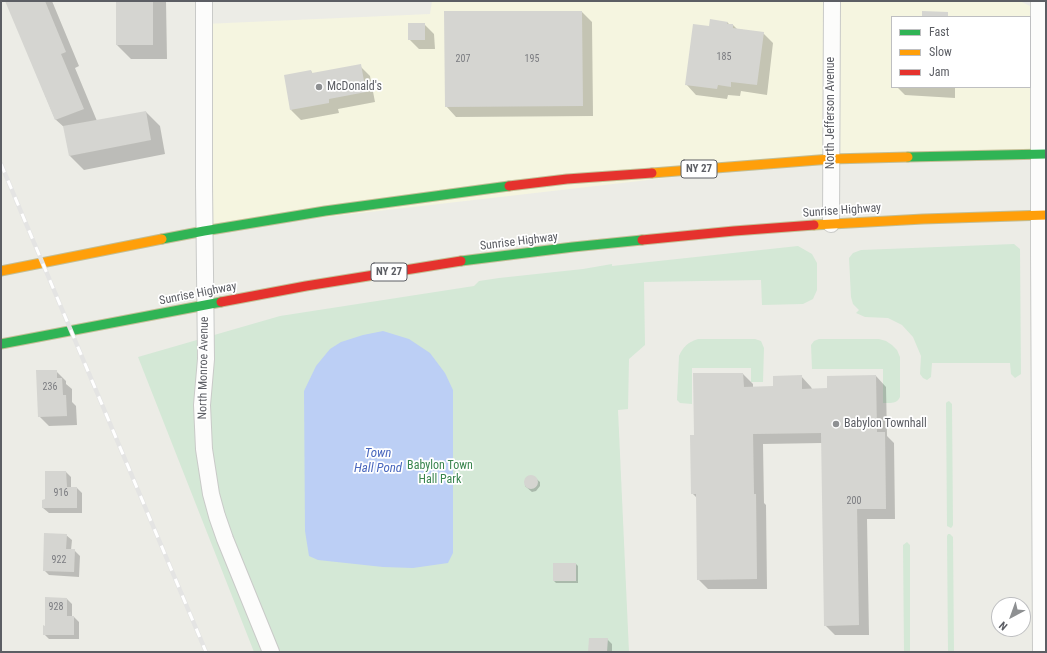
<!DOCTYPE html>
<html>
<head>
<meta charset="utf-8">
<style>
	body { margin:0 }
	#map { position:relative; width:1047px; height:653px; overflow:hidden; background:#ecece6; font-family:"Roboto Condensed",sans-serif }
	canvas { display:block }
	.frame { position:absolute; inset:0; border:2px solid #5c5e64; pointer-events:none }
	.legend { position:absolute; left:891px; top:16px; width:140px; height:72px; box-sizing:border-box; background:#fff; border:1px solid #bebfc1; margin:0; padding:5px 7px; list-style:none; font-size:12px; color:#5c5e64 }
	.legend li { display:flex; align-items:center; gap:8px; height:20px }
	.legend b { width:20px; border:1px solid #bebfc1 }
	.north { position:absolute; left:991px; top:597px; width:40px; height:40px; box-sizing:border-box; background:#fff; border:1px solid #bebfc1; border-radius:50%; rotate:221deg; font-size:11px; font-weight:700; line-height:16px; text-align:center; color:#5c5e64 }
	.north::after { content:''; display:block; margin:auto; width:14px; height:18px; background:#8e9092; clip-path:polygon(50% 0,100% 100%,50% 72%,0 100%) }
</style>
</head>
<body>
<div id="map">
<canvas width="1047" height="653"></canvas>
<div class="frame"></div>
<ul class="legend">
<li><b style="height:5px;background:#30b455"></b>Fast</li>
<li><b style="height:5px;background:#ff9f0a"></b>Slow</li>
<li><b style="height:5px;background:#e5322d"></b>Jam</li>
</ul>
<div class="north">N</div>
</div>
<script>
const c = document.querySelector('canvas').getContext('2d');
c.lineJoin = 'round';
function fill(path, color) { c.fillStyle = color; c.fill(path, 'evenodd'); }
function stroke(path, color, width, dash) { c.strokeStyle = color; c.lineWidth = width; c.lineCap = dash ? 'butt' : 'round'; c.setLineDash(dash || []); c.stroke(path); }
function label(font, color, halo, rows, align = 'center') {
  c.font = font + ' "Roboto Condensed",sans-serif'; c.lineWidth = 3.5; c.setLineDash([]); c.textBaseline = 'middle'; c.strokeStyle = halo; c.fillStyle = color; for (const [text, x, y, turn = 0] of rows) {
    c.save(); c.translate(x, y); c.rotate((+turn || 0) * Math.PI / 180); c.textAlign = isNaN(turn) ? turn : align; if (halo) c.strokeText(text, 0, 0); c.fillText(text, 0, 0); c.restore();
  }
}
const commercial = new Path2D(`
	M432 1H1020L1046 14 1039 154 831 159 204 231V24L430 14ZM892 17H1030V87H892Z`);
const green = new Path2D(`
	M1014 244 1020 249 1021 374 1015 378 1011 374 1010 363H932L931 377 927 380 923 378 920 374 921 356 913 337 902 325 888 318 865 317 856 313 859 310 853 304 851 297 849 258 853 253 861 250Z
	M798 246 812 254 817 263V290L813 299 803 304 762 305 761 280 644 282 645 345 629 359 628 409 618 410 629 652H254L138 357 280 316 474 286 479 281 499 278 583 269 612 264V266Z
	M698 339H755L761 341 764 348 763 382H751V368H692V404L680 403 677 400 679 356C683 347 688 342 698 339Z
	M819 339H879L886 341 892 345 897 350 900 357V397C897 404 891 403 883 403V369H812L811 345 814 341Z
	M949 401 952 404 953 525 952 527 951 528 947 526 946 403 947 402Z
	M948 534H950L953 537 954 652H948L947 536Z
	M907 542 910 545V652H904L903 545Z`);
const water = new Path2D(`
	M383 331 409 339 430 353 445 373 453 390V553L448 563 413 568 383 567 318 560 309 556 305 531 304 391 316 366 330 349 341 342 363 335Z`);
const shadow = new Path2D(`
	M6 1H52L79 66 75 68 97 121 146 112 160 126 165 154 84 170 70 156 65 128 55 119Z
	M117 1H166L167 59H131L117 45Z
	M582 12 592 22 593 116 456 117 446 106Z
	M727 22 730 25H733L737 29 763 33 773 43 767 95 741 91 740 96 728 95 727 99 696 95 686 84 710 27Z
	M424 24 434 34 435 49H419L409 39Z
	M360 66 370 76 375 102 338 109 339 113 301 120 291 110 311 71 313 74Z
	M897 87H955V98L905 95Z
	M56 371 66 381V384L72 389V402L76 406 77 425 49 426 39 416Z
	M743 374 753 384V388L774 387 801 376 811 387 812 389H828L876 376 886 387 887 436 894 443 895 519H867L869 635H835L825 625 822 443 763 444 764 503 766 505 767 589H708L698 579 697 498 692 493 695 436Z
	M46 472H66L71 477V488H77L82 493V513H49L43 508V501L46 500Z
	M533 476 540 482V486L536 491 532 492 525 486V481L528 477Z
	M66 535 72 540 71 550H74L80 556 79 577 49 575 44 570Z
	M554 564H576L578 566V583H556L554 581Z
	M67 599 72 604V617H74L79 622V639H49L44 634 46 627Z
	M607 639 612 644V652H589Z`);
const building = new Path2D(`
	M5 1H45L66 52 61 54 84 109 55 120Z
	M116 1H153V45H116Z
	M444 11H582L583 106 445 107Z
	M922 11 948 12V17H922Z
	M710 19 728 22 727 24H733V28L764 32 757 85 731 82V87L718 85 717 89 685 85 693 24 709 26Z
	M408 23H425V40H408Z
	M361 64 366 92 329 99V103L290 110 284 75 311 70 312 73Z
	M146 111 151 140 69 156 63 126Z
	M36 370H57V378H62L63 395H66L67 416 38 417Z
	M693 373H743L744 387 773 386V376L802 375V389L827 388V376L876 375 877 432H885L886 509H857L859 625 824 626 821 433 753 434 754 494H756L757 579 697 580 696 494H691L690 435H694Z
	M45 471H66L67 487H77V508H42V500L45 499Z
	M524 482a7 7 0 1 1 14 0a7 7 0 1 1-14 0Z
	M44 533 67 534 66 549H75L74 572 43 571Z
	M553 563H576V581H553Z
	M45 597 67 598V616H74V635H43V625L45 626Z
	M589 638H608L607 652H588Z`);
const street = new Path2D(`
	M204 1V185L206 359 202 405 204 449 211 494 217 516 225 539 271 652
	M1039 1V253L1041 652
	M831 224 832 1`);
const fast = new Path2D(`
	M908 157 1046 154
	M162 239 204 231 325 211 509 186
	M461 261 573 247 642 240
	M1 344 221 302`);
const slow = new Path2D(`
	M652 173 831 159 908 157
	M814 225 923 219 1046 215
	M1 271 162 239`);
const jam = new Path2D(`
	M509 186 567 179 652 173
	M642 240 734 231 814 225
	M221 302 306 286 461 261`);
const rail = new Path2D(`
	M1 164 206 652`);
const markers = [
	[319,87,4,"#8e9092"],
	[836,424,4,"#8e9092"]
];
const numberNames = [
	["185",724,57],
	["207",463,59],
	["195",532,59],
	["236",50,387],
	["916",61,493],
	["200",854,501],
	["922",59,560],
	["928",56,607]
];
const shields = [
	[699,169,36],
	[389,272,36]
];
const shieldNames = [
	["NY 27",699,169],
	["NY 27",389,272]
];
const poiNames = [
	["McDonald's",327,87],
	["Babylon Townhall",844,424]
];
const streetNames = [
	["North Jefferson Avenue",831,113,-90],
	["Sunrise Highway",842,211,-4],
	["Sunrise Highway",519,242,-7],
	["Sunrise Highway",198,294,-11],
	["North Monroe Avenue",204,368,-89]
];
const parkNames = [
	["Babylon Town",440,466],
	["Hall Park",440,480]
];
const waterNames = [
	["Town",378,454],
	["Hall Pond",378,469]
];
fill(commercial, '#f5f5e0');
fill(green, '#d4e8d6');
fill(water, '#bccff5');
fill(shadow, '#0003');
fill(building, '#d5d5d1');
stroke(street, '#c9cac8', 18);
stroke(fast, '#c2be95', 11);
stroke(slow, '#c2be95', 11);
stroke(jam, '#c2be95', 11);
stroke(street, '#fcfcfb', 16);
stroke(fast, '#30b455', 9);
stroke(slow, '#ff9f0a', 9);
stroke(jam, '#e5322d', 9);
stroke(rail, '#e4e4e3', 4.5);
stroke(rail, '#fff', 3, [9]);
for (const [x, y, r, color] of markers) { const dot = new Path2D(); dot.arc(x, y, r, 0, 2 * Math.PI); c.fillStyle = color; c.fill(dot); stroke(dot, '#fff', 1.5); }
label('10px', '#7b7c80', null, numberNames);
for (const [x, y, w] of shields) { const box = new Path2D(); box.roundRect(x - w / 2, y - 9, w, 18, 3); c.fillStyle = '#fff'; c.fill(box); stroke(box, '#5c5e64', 1); }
label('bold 11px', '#5c5e64', null, shieldNames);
label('12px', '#5c5e64', '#fff', poiNames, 'left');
label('12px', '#5c5e64', '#fff', streetNames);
label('12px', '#3a854f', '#fff', parkNames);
label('italic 13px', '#4a68be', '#fff', waterNames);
</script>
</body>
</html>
